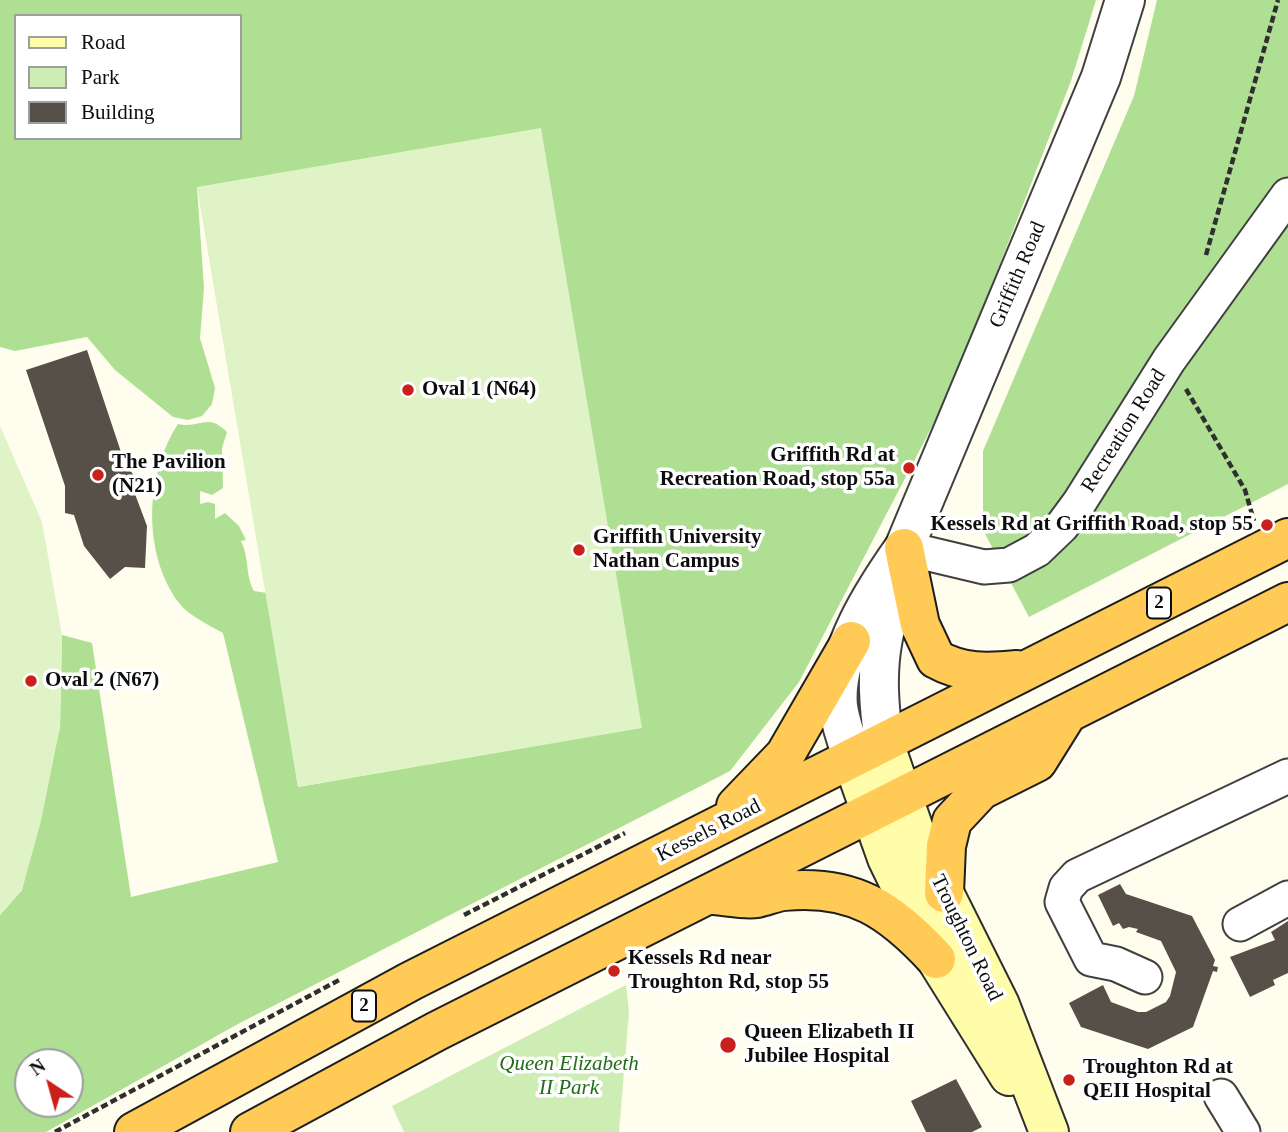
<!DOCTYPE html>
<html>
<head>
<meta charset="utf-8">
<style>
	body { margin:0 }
	#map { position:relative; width:1288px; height:1132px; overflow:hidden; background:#fffdee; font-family:Georgia,serif }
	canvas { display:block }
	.legend { position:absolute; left:14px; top:14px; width:228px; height:126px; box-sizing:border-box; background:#fff; border:2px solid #9e9e9e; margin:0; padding:9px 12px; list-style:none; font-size:21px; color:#0d0d0d }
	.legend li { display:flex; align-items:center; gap:14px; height:35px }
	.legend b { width:35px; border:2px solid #9e9e9e }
	.north { position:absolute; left:14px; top:1048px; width:70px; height:70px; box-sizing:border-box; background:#fff; border:2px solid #9e9e9e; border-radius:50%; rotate:324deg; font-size:19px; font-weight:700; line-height:28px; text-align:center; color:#0d0d0d }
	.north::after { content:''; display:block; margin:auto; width:24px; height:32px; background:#c9211a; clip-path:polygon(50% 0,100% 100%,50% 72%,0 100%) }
</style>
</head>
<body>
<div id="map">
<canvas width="1288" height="1132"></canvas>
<ul class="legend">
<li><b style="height:9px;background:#fffda9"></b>Road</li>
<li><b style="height:19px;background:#cdedb4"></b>Park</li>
<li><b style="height:19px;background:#575049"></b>Building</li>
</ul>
<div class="north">N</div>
</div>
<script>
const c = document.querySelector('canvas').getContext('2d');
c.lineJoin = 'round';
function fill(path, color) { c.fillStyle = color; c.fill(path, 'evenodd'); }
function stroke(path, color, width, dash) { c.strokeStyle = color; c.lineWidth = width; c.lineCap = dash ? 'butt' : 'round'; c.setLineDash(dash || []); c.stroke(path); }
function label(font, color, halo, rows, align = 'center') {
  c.font = font + ' Georgia,serif'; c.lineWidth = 7; c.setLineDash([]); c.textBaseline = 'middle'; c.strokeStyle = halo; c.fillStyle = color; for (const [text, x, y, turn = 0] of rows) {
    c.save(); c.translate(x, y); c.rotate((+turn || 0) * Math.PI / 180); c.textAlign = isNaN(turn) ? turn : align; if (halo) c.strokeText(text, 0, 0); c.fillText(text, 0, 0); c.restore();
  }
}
const green = new Path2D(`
	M626 985 629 1012 619 1132H404L392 1106Z`);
const forest = new Path2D(`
	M0 0H1096L1071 81 951 390 799 682 730 771 238 1024 46 1132H0V915L22 890 60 727 62 635 92 643 131 897 278 862 223 633C209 625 188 615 179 603 142 553 145 475 178 424 200 429 207 412 227 432L222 448 223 488 212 495 200 491V504L208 502 215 504V519L225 513 239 526 246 540 241 541C250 560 245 575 254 591L267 593 298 787 642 727 197 187 204 288 200 338 215 388 212 404 202 416 188 420 173 417 115 370 87 337 15 351 0 347ZM16 16H240V138H16ZM28 1062H70V1104H28Z
	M1157 0H1288V484L1029 617 983 530V451L1134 96Z`);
const pitch = new Path2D(`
	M541 128 642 728 298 787 197 187Z
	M0 426 42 522 62 635 60 727 41 821 22 890 0 915Z`);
const building = new Path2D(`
	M87 350 125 464 143 487 135 494 147 526 145 568 125 567 110 579 84 546 74 515 65 513V486L26 370Z
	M1120 884 1126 894 1192 916 1215 960 1213 966 1218 967 1217 972 1213 971 1193 1027 1148 1049 1081 1027 1069 1003 1103 985 1111 1002 1138 1012H1146L1166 1002 1170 996 1176 972 1161 941 1136 932 1138 929 1129 927 1123 929 1119 923 1113 926 1098 895Z
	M1288 921V973L1273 980 1275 985 1250 997 1230 957 1275 940 1271 932Z
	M956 1079 982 1127 972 1132H926L911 1101Z`);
const path = new Path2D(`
	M1206 255 1278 0
	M1186 389 1245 490 1254 521
	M464 915 625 833
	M55 1132 341 979`);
const minor = new Path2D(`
	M904 548 984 567 1009 565 1037 550 1062 526 1079 503 1169 360 1288 195
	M1240 924 1288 898
	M1145 977 1116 964 1091 959 1062 902 1066 888 1077 876 1288 776
	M1221 1096 1243 1132`);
const tertiary = new Path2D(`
	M884 743C879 707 876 674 883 638 887 616 901 597 902 574
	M852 759C848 742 840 723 838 706 833 653 875 589 904 548L1101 77 1125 0`);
const secondary = new Path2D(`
	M884 743 918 841 1000 1005 1049 1132
	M852 759 887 858 936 959 1009 1076`);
const trunk = new Path2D(`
	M904 548 920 625 936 659C963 674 987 673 1017 670
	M736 806 785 755 851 641
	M944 893 946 846 952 821 981 790 1037 762 1067 714
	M714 895C728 896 744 900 757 898 766 896 775 892 784 891 853 884 891 910 936 959
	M134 1132 411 981 1288 538
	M250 1132 437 1031 1288 602`);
const markers = [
	[408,390,7,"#c9211a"],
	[909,468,7,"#c9211a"],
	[98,475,7,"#c9211a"],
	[1267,525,7,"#c9211a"],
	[579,550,7,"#c9211a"],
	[31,681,7,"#c9211a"],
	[614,971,7,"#c9211a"],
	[728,1045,9,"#c9211a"],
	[1069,1080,7,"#c9211a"]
];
const shields = [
	[1159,603,24],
	[364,1006,24]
];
const shieldNames = [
	["2",1159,603],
	["2",364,1006]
];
const streetNames = [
	["Griffith Road",1018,275,-67],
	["Recreation Road",1124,431,-58],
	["Kessels Road",709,831,-27],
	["Troughton Road",966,938,64]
];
const poiNames = [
	["Oval 1 (N64)",422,390],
	["Griffith Rd at",895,456,"right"],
	["Recreation Road, stop 55a",895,480,"right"],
	["The Pavilion",112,463],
	["(N21)",112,487],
	["Kessels Rd at Griffith Road, stop 55",1253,525,"right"],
	["Griffith University",593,538],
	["Nathan Campus",593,562],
	["Oval 2 (N67)",45,681],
	["Kessels Rd near",628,959],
	["Troughton Rd, stop 55",628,983],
	["Queen Elizabeth II",744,1033],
	["Jubilee Hospital",744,1057],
	["Troughton Rd at",1083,1068],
	["QEII Hospital",1083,1092]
];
const parkNames = [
	["Queen Elizabeth",569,1064],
	["II Park",569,1088]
];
fill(green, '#cdedb4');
fill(forest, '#aedf92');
fill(pitch, '#e0f3c7');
fill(building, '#575049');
stroke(minor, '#404040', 37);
stroke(tertiary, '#404040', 42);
stroke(secondary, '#2f2f2f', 42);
stroke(trunk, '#1e1e1e', 42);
stroke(path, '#2f2f2f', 4.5, [7, 3.5]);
stroke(minor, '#fff', 33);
stroke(tertiary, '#fff', 38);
stroke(secondary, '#fffda9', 38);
stroke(trunk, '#ffca55', 38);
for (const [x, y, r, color] of markers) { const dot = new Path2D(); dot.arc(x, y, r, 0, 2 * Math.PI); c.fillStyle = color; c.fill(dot); stroke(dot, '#fff', 2.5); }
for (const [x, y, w] of shields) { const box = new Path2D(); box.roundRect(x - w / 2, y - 15.5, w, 31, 5); c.fillStyle = '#fff'; c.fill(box); stroke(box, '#0d0d0d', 2); }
label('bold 19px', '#0d0d0d', null, shieldNames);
label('21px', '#0d0d0d', '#fff', streetNames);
label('bold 21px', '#0d0d0d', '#fff', poiNames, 'left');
label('italic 21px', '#226b18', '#fff', parkNames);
</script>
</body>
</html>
